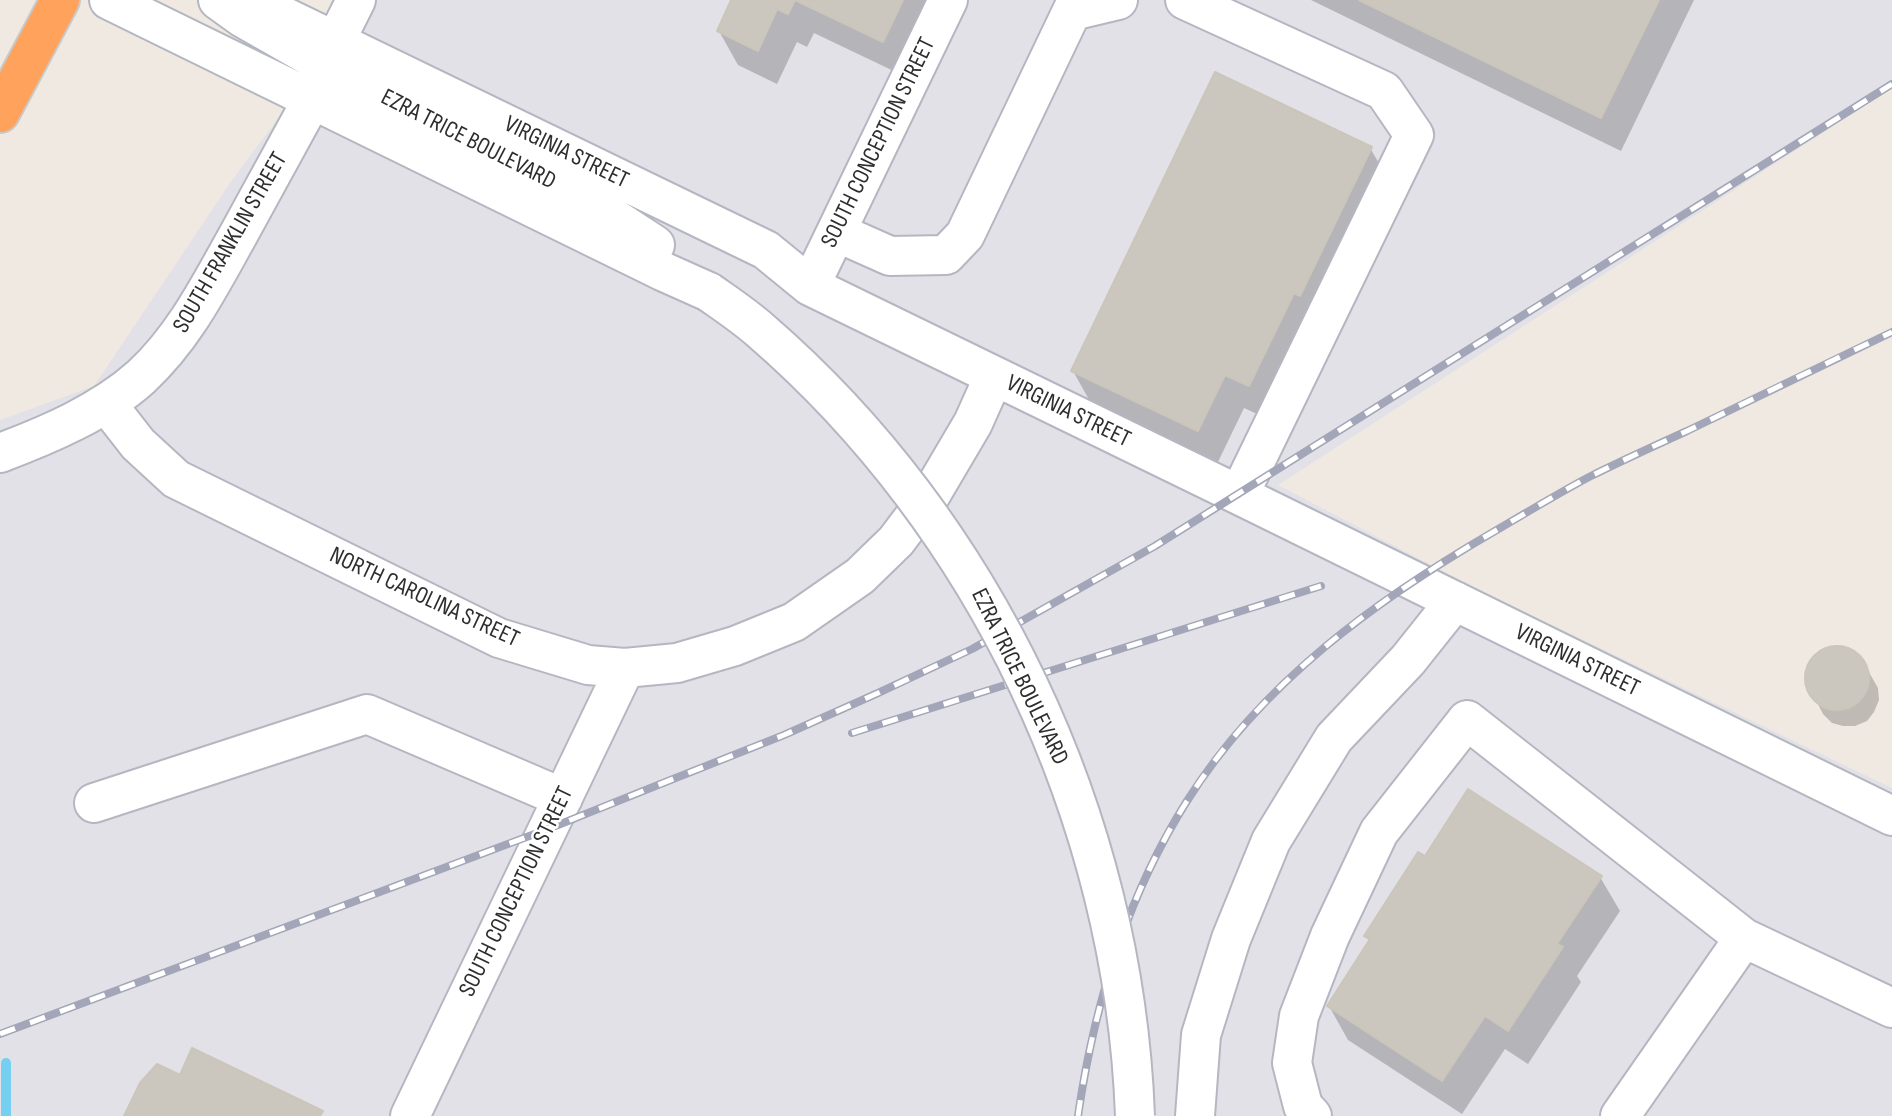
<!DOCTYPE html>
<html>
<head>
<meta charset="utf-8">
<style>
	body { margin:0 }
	canvas { display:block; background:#efe9e1 }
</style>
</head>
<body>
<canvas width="1892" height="1116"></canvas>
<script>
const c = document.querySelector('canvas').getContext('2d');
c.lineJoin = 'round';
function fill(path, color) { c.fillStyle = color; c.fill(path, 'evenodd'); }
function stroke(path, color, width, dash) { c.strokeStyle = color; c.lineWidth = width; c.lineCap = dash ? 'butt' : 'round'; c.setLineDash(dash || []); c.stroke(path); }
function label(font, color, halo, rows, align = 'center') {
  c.font = font + ' "Sofia Sans Condensed",sans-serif'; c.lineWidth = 5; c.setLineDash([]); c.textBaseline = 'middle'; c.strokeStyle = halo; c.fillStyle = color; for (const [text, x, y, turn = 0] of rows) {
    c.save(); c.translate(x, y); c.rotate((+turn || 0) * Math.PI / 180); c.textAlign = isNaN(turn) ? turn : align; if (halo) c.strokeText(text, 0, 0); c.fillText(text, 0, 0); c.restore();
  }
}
const industrial = new Path2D(`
	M356 0H1892V88L1278 485 1479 590 1892 788V1116H0V420L94 386 230 183 335 42Z`);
const shadow = new Path2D(`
	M734 0H938L902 75 814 33 807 47 797 42 777 84 738 65 719 31Z
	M1311 0H1694L1621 151Z
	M1370 148 1390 182 1268 419 1244 408 1217 464 1092 405 1073 371Z
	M1833 647 1844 648 1854 652 1862 660 1878 688 1879 700 1874 712 1867 721 1855 726H1843L1832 723 1823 714 1807 683V671L1812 659 1822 651Z
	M1425 858 1600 877 1620 911 1577 976 1581 982 1528 1064 1505 1049 1462 1114 1348 1040 1329 1006 1370 943 1366 936Z`);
const stream = new Path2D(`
	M6 1116V1063`);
const building = new Path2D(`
	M731 0H795L788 14 777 9 758 51 717 31Z
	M795 0H903L883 42Z
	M1359 0H1659L1601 118Z
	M1215 72 1372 147 1300 296 1294 293 1249 386 1225 375 1198 431 1071 371Z
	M1805 678a32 32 0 1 1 64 0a32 32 0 1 1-64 0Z
	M1468 789 1602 876 1557 944 1563 947 1508 1031 1485 1016 1442 1081 1327 1006 1370 939 1364 936 1418 852 1425 856Z
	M192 1048 323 1111 320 1116H124L140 1083 157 1064 180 1075Z`);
const minor = new Path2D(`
	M109 0 662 271 709 292
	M218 0 243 18 371 91 542 176 583 198 655 245
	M250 0 766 250 810 286 1239 495 1892 816
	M1185 0 1384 91 1414 135 1239 495
	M335 42 356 0
	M836 232 890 256 946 255 965 235 1072 11 1118 0
	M810 286 948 0
	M106 403 138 444 176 479 499 638 588 665 625 668 677 663 735 646 794 622 860 576 896 541 930 496 973 423 994 376
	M0 453C48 435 102 412 141 377 184 337 209 287 237 237 262 191 287 146 312 100
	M94 803 367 714 563 798
	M410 1116 625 668
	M1195 1116 1201 1035 1231 939 1271 841 1334 738 1408 660 1455 601
	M1312 1116 1303 1106 1292 1063 1299 1016 1330 936 1379 832 1467 720 1744 938 1892 1008
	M1620 1116 1744 938`);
const highway = new Path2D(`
	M0 113 60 0`);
const rail = new Path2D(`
	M852 733 1321 586
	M0 1034 548 829 658 785 784 735 878 693 972 649 1155 546 1892 84
	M1078 1116C1094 1005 1127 896 1187 801 1262 682 1376 600 1495 531 1526 513 1557 494 1589 477 1621 461 1654 446 1687 431 1755 398 1823 365 1892 332`);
const minorBridge = new Path2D(`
	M709 292C726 304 744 316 760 330 986 525 1124 818 1135 1116`);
const streetNames = [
	["EZRA TRICE BOULEVARD",468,140,27],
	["SOUTH CONCEPTION STREET",879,143,-64],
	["VIRGINIA STREET",566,153,26],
	["SOUTH FRANKLIN STREET",231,243,-60],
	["VIRGINIA STREET",1068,412,26],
	["NORTH CAROLINA STREET",424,598,25],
	["VIRGINIA STREET",1577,661,26],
	["EZRA TRICE BOULEVARD",1019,677,64],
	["SOUTH CONCEPTION STREET",517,892,-64]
];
fill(industrial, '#e3e1e8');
fill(shadow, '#0003');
stroke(stream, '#75cff0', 10);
fill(building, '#cbc7bf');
stroke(building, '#cbc5ba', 2);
stroke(minor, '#b4b7c1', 42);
stroke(highway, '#c9c9c9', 42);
stroke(minor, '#fff', 38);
stroke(highway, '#ffa35c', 38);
stroke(rail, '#a3a6b8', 8);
stroke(rail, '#fff', 5, [16]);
stroke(minorBridge, '#b4b7c1', 42, []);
stroke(minorBridge, '#fff', 38);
label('24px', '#2e2e2e', '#fff', streetNames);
</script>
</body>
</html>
